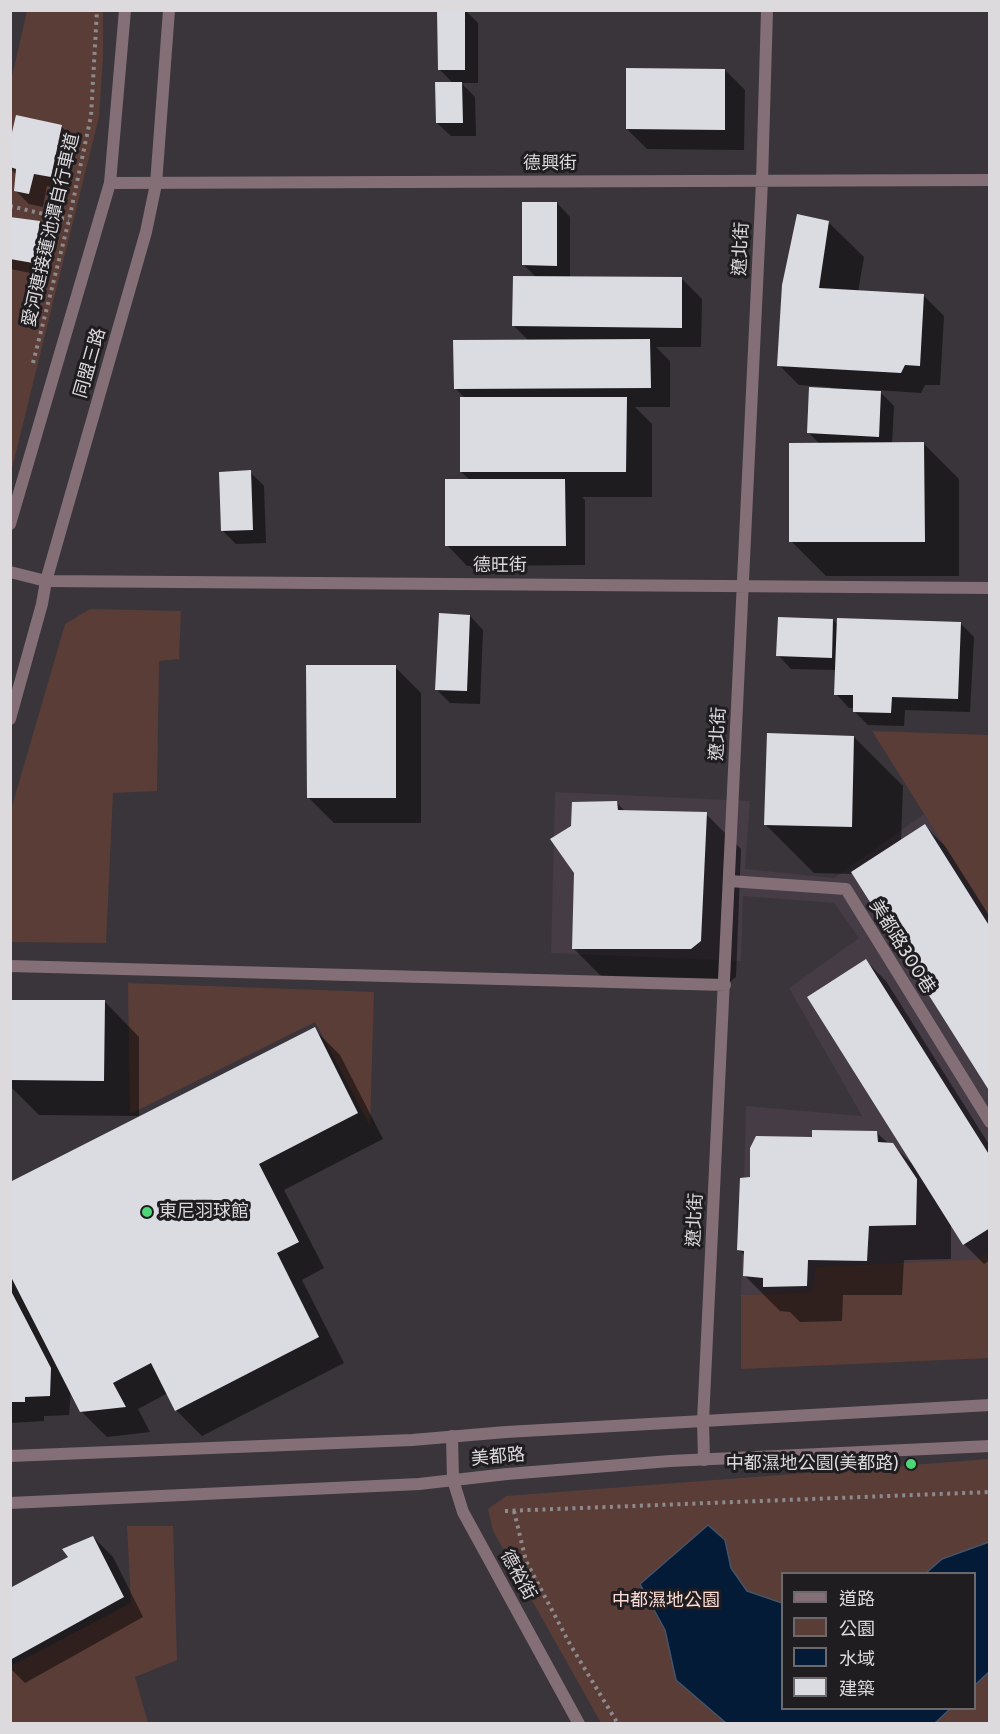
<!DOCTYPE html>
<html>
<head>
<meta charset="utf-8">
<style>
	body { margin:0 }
	#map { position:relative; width:1000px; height:1734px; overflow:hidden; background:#39353a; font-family:Cabin,"Noto Sans TC",sans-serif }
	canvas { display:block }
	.frame { position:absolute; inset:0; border:12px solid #dddadd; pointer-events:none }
	.legend { position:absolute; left:781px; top:1572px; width:195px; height:138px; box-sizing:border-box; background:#1f1d20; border:2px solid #6b696c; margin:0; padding:8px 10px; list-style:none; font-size:18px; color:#dddadd }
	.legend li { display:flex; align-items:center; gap:12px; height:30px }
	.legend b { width:30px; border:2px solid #6b696c }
</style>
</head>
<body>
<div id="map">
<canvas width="1000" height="1734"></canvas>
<div class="frame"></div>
<ul class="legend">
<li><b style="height:8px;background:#846f76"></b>道路</li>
<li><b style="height:16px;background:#5a3d37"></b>公園</li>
<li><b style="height:16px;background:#031b37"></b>水域</li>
<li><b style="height:16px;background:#dbdbe2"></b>建築</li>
</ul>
</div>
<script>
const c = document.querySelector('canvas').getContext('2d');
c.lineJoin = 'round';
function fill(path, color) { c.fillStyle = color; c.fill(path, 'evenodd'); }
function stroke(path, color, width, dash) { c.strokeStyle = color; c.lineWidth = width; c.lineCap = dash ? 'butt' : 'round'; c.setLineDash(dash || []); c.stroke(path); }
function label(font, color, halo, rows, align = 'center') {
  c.font = font + ' Cabin,"Noto Sans TC",sans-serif'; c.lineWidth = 6; c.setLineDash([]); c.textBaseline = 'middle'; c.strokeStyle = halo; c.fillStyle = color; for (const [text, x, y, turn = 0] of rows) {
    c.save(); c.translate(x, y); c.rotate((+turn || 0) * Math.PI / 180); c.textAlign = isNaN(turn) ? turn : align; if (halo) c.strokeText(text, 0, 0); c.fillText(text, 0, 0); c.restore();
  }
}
const built = new Path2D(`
	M555 792 750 801 745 869 834 878 924 814 989 917V1251L979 1259 816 1267 813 1292 741 1295 746 1106 862 1116 789 988 859 938 834 903 743 896 741 961 551 953Z`);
const green = new Path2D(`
	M27 11H103V57L99 117 11 472V81Z
	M90 609 181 611 179 659 159 661 157 791 113 793 106 943 11 942V810L65 624Z
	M872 731 989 735V917Z
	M128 983 374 992 370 1126 315 1022 130 1114Z
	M989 1251V1358L741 1369V1295L812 1292 816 1267 979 1259Z
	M989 1459V1723H601L493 1531 488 1509 506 1496ZM782 1574H974V1708H782Z
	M127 1526H173L177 1660 135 1677 148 1723H11V1666L131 1603Z`);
const water = new Path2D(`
	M708 1525 725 1540 731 1568 747 1591 782 1603V1708L950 1709 935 1723H726L676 1680 665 1630 640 1584Z
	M989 1542V1672L975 1685 974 1574 926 1573 942 1559Z`);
const shadow = new Path2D(`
	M465 10 478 23V83H461L475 97 476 136H451L437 123 453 83 439 69Z
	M725 70 745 90 744 150 647 149 627 129Z
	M61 126 75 140 64 190 47 186 43 207 29 204 15 190 17 175 10 168V147Z
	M557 203 570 217V278L682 279 702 299 701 347H656L670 361V407H635L652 424V497H582L585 500V565L467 566 447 545 470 480 461 472 465 398 455 388 530 342 514 326 537 278 524 265Z
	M10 218 39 222 52 236 46 276 10 269Z
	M828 222 864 257 858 292 924 296 944 316 940 385H925L921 393 878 390 894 406 892 444H924L959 479V576H826L791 541 820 444 808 432 831 387 799 385 779 365Z
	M250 472 264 486 266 543 236 544 223 531Z
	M470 616 483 630 480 704 450 703 436 689Z
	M833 620 838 625 960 623 974 637 970 712 905 710 904 726 868 725 854 711V708H849L836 694V670L791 669 778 655Z
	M395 667 421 693V823H334L308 797Z
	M854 737 903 786 901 841 925 826 945 846 990 917V1089L854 874 814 873 765 824Z
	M617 803 626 812 706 814 741 849 736 977 727 984 608 983 573 948 576 872 572 827Z
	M866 961 886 981 990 1146V1260L984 1264 964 1244 951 1223V1259L904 1260 902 1295H843L842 1321 800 1322 790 1312 780 1311 744 1275 745 1256 739 1249 751 1179 813 1138 877 1133 889 1144 893 1145 913 1165Z
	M10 1001H104L139 1037V1116L39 1115 10 1086Z
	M314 1029 340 1055 383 1139 284 1190 324 1268 302 1280 344 1363 202 1436 176 1410 168 1393 138 1409 150 1432 107 1437 81 1411 71 1390 69 1415 44 1416V1421L10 1423V1274Z
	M93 1537 113 1557 143 1617 25 1683 10 1668V1590L70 1557Z`);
const building = new Path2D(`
	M437 10H465V70H438Z
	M626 68 725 69V130L626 129Z
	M435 82H462L463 123H436Z
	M16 115 62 125 51 177 34 174 29 194 14 191 16 169 10 167V141Z
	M522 202H557V266L522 265Z
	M797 214 829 221 819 288 924 294 920 366 905 365 901 373 777 366 782 285Z
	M10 217 40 221 33 263 10 259Z
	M513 276 682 277V328L512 326Z
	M650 339 651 388 454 389 453 340Z
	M809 387 881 391 879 437 807 433Z
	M460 397H627L626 472H460Z
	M924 442 925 542H789V443Z
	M251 470 253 530 221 531 219 472Z
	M445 479H565L566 546H445Z
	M439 613 470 615 467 691 435 690Z
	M778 617 833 619 832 658 776 656Z
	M837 618 961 622 958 699 892 697 891 713 853 712V695H834Z
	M306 665H396V798H307Z
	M767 733 854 736 852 827 764 825Z
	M617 801 618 810 707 812 701 941 691 949H572L574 873 550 839 571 826 572 802Z
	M925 824 990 927V1092L851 872Z
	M866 959 990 1156V1228L963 1245 807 997Z
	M10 1000H105L104 1081 10 1080Z
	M315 1027 358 1113 259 1164 299 1242 277 1253 319 1337 175 1411 151 1363 113 1383 126 1407 80 1412 10 1275V1182Z
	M812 1130 877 1131 878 1142 893 1143 917 1179 916 1225 869 1226 867 1261 808 1260 807 1286 763 1287V1278L743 1276 744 1251 737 1250 740 1178 750 1177V1148L756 1136 812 1137Z
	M10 1289 51 1368 50 1396 25 1397V1402H10Z
	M93 1536 124 1597 10 1660V1588L68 1557 62 1549Z`);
const path = new Path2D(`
	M10 206 69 220
	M33 363 69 220 91 116 97 10
	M505 1511 990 1492
	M514 1511 526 1561 571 1646 618 1724`);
const service = new Path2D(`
	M729 881 846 889 990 1122`);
const minor = new Path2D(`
	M110 183 990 180
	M10 572 46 581 990 588
	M10 966 725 985
	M452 1436 453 1480 463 1512 579 1724
	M704 1460 703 1421 762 181 767 10`);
const tertiary = new Path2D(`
	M10 524 110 183 125 10
	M10 719 42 604 46 581 146 232 156 184 169 10
	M10 1456 412 1440 506 1432 990 1405
	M10 1503 419 1484 507 1474 670 1461 990 1446`);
const markers = [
	[147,1212,6,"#4dd676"],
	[911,1464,6,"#4dd676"]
];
const streetNames = [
	["德興街",550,164],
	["愛河連接蓮池潭自行車道",51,230,-77],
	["遼北街",741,249,-87],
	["同盟三路",90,363,-74],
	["德旺街",500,566],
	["遼北街",718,734,-87],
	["美都路300巷",902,947,58],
	["遼北街",695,1220,-87],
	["美都路",498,1457,-5],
	["德裕街",518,1575,61]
];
const poiNames = [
	["東尼羽球館",159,1212],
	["中都濕地公園(美都路)",899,1464,"right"]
];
const parkNames = [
	["中都濕地公園",666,1601]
];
fill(built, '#453c46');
fill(green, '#5a3d37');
fill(water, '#031b37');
stroke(water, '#445469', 1.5);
fill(shadow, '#0007');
fill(building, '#dbdbe2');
stroke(path, '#8d8a8e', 4, [3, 4.5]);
stroke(service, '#846f76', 12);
stroke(minor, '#846f76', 12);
stroke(tertiary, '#846f76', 12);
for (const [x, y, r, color] of markers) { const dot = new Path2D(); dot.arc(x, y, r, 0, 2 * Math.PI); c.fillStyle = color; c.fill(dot); stroke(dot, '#1f1d20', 2); }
label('18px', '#dddadd', '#1f1d20', streetNames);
label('18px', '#dddadd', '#1f1d20', poiNames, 'left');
label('18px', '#fcdcd5', '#1f1d20', parkNames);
</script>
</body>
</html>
